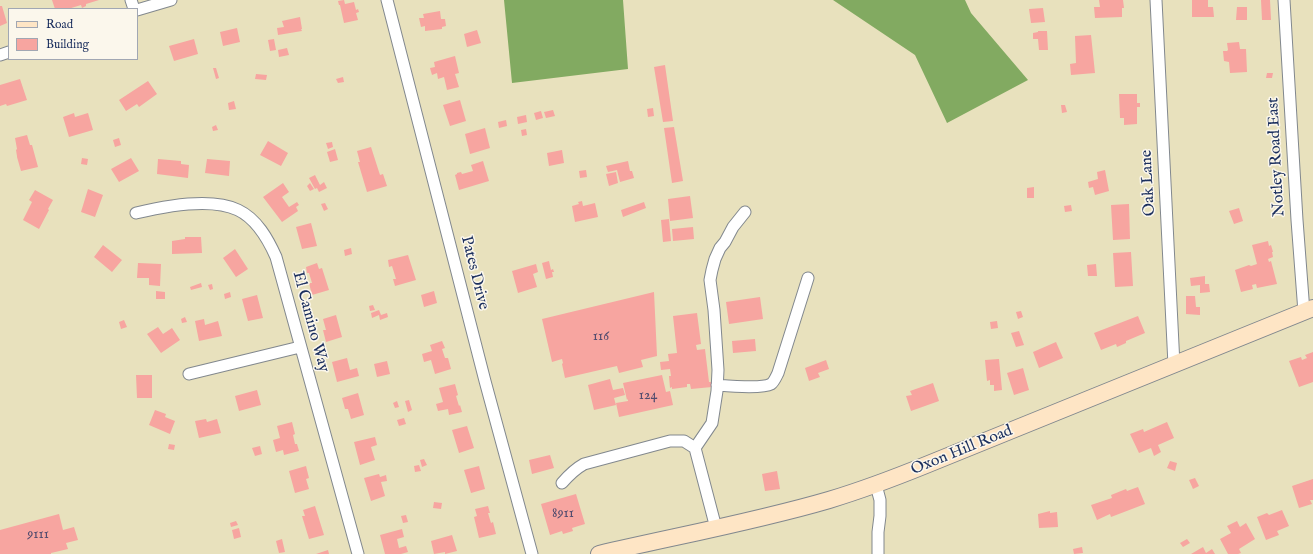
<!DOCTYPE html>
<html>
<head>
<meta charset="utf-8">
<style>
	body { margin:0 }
	#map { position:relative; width:1313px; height:554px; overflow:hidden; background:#e8e1bd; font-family:"IM FELL English",serif }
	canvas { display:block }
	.legend { position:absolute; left:8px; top:8px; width:130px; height:52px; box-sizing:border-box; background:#fbf7ec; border:1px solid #a1a7b3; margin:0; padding:5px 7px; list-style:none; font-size:12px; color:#1b2f5e }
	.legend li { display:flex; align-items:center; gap:8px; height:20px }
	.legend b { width:20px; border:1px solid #a1a7b3 }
</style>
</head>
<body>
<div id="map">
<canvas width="1313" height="554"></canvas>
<ul class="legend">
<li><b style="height:5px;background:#fee5c5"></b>Road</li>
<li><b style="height:11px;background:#f7a5a0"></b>Building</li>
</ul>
</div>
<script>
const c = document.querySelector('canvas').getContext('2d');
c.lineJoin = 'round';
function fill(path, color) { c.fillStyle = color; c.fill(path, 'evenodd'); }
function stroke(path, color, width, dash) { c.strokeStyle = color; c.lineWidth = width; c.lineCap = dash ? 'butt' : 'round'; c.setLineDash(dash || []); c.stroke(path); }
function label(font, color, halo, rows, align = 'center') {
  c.font = font + ' "IM FELL English",serif'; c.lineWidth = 3; c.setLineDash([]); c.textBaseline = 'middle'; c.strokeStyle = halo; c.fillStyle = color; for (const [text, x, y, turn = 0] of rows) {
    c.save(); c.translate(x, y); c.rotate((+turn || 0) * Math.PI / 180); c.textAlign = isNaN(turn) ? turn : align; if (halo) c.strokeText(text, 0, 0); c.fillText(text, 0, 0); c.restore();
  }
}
const forest = new Path2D(`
	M504 0H623L628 69 512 83Z
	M833 0H965L971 13 1028 80 947 123 915 55Z`);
const building = new Path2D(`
	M52 0H99L86 4V6L82 8 81 5 68 9H55Z
	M344 0 345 4 354 2 356 10 358 9 359 12 356 13 358 20 344 23 340 5H339L338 1Z
	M1099 0H1123L1124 8H1122V17L1095 18 1094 7H1100Z
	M1192 0H1208V7H1213L1214 17H1192Z
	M1261 0H1270L1271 20H1262Z
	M0 6H2L7 23 0 26Z
	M1237 7H1247V20H1236Z
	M1043 8 1045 22 1031 23 1029 9Z
	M440 11 441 19H445L446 26 442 27V29L425 31V26L421 27 419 18H424L423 14Z
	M300 17 302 29H301L302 31 278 35 277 28 284 27 282 21Z
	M237 28 240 42 223 46 220 32Z
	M477 30 481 43 467 47 464 34Z
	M1038 31H1047L1048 50H1039L1038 39H1033V33L1038 32Z
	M1091 35 1095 73 1071 75 1070 64 1076 63 1075 36Z
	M194 39 198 54 174 61 169 46Z
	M274 39 276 50 270 51 268 40Z
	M1239 42 1240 49H1246L1247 72 1230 73 1229 62 1224 61 1223 51H1227L1228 50 1227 43Z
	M287 48 289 55 279 57 278 50Z
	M455 56 459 73 455 74 459 87 447 90 444 77 438 79 437 73 432 75 430 68 435 67 434 62Z
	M665 65 673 121 663 122 654 67Z
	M213 68H216L219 78 216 79Z
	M1267 73H1273L1272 78H1266Z
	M256 74 267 75 266 80 255 79Z
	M343 77 344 82 338 83 336 79Z
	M20 79 27 100 7 106 6 104 0 106V85Z
	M148 81 157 94 139 107 137 104 126 111 119 100Z
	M1119 94H1137V103H1140V107H1137V124L1124 125V118H1120Z
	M460 100 466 121 450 126 443 105Z
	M234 101 236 109 229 110 228 103Z
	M1061 105H1065L1067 112 1062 113Z
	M653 108 654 116 648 117 647 109Z
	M553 110 555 116 546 118 544 112Z
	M541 111 543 118 536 120 534 113Z
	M74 113 75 117 88 113 93 130 69 137 63 117Z
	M526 115 527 122 518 124 517 117Z
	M506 120 507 126 499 128 498 122Z
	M216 125 218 130 213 131 212 127Z
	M674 127 683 181 672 183 664 128Z
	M485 128 490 148 470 154 465 134Z
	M526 129 527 135 522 136 521 130Z
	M27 135 30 145H32L38 167 21 171 17 157V156L16 150 17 149 15 138Z
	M119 138 121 145 115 147 113 140Z
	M268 141 288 153 281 166 260 155Z
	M332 142 333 147 328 149 326 143Z
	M371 147 380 175 383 174 387 186 367 192 358 162H360L357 151Z
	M335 149 338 160 330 162 327 152Z
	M562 150 564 163 549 166 547 153Z
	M82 158 88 159 87 165 81 164Z
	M131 158 139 171 119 182 111 169Z
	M158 159 181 161V164L189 165 188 178 157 174Z
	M207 159 230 161 229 176 205 173Z
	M483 161 489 181 459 190 455 175 457 174V173L461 172 462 174 473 171 471 165Z
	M628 161 630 171H632L634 178 620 182 617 170 608 172 606 166Z
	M586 170 587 177 580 178 579 171Z
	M1105 170 1109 191 1095 195 1093 187 1089 188 1088 182 1098 179 1097 172Z
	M616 172 618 183 609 186 606 174Z
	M315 175 320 185 324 182 327 188 319 192 317 188 315 189 309 178Z
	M283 183 289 192 282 197 289 207 297 202 299 205 296 207 298 211 282 222 263 197Z
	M310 183 314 189 310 191 307 186Z
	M1034 187V198H1027V188Z
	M88 189 103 195 95 217 81 212Z
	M35 190 53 200 48 209 49 210 39 229 23 220 32 202 29 200Z
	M690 196 693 218 670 221 668 199Z
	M582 201 583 206 595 203 598 217 575 222 572 206 579 204 578 202Z
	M644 202 646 208 623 217 621 210Z
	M325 203 328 209 324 211 321 204Z
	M1129 204 1130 239 1113 240 1111 205Z
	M1071 205 1072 211 1065 212 1064 206Z
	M1239 208 1243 221 1234 224 1229 211Z
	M669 219 671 241 663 242 661 220Z
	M311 223 317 246 302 249 296 227Z
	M693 227 694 239 673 241 672 229Z
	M185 237H201L202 253 172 254V241L185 239Z
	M1268 241 1269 246 1271 245 1273 252H1272L1273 257 1268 259 1269 262 1271 261 1277 284 1257 288 1256 284 1252 285 1253 289 1241 292 1235 270 1249 265 1251 266 1257 264 1252 245Z
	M103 245 122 260 112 272 94 257Z
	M351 248 352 254 345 256 344 250Z
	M235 249 248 269 236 277 223 258Z
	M1131 252 1133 286 1115 287 1113 253Z
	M408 255 416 280 395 286 393 279H396L392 266 389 267 388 260Z
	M549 261 551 270 553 269 554 272H552L553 277 546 279 542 263Z
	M138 263 161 264 160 286 149 285V278H137Z
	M317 263 319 269 322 268 329 290 312 295 309 283H312L309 273H307L306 267Z
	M536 264 538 272 533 274 537 287 518 293 512 271Z
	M1096 264 1097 276H1088L1087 265Z
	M1205 276V284H1209L1210 292 1200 293V285L1191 286 1190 278Z
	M201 283 202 287 191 290 190 287Z
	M212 284 213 289 210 290 208 285Z
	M156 291 165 292V299H156Z
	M434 291 437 303 424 307 421 295Z
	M230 292 231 297 225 299 224 294Z
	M654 292 657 356 641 360 643 367 619 373 617 366 565 378 562 364 563 363 562 359 552 362 542 319Z
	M257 295 263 318 248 321 242 299Z
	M1186 296H1195L1196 307H1200V315L1186 314Z
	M760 297 763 319 729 324 726 302Z
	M373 305 375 310 370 311 369 306Z
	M379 310 381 315 387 313 388 317 380 320 379 315 372 318 371 313Z
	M1021 311 1023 317 1018 319 1016 312Z
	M697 313 701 344 696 345 697 350 705 349 709 382H712V387L691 389 690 384H687V387L672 389V387L670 388 669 376H671L670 369 661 370 660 362 669 361 668 354 677 353 673 316Z
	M336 315 342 337 326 342 323 330H326L323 319Z
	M1138 316 1145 333 1126 341V343L1117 347 1116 344 1101 350 1094 333Z
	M185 317 187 322 182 323 181 319Z
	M204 319 205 325 218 321 222 336 199 341 195 321Z
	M124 320 127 327 121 329 119 322Z
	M997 321 998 328 991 329 990 322Z
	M158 327 163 334 172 328 180 340 161 353 147 334Z
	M1019 331 1024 345 1016 347 1011 333Z
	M755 339 756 351 733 353 732 341Z
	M442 341 445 348 442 349 445 358H448L451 369 435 374 431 360 424 362 422 354 432 351 430 345Z
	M1056 342 1063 358 1039 368 1033 352Z
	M1313 352V382L1299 387 1289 361 1301 357 1302 360 1307 358 1305 355Z
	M347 358 350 370 357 368 359 376 337 382 332 362Z
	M999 359 1002 390 994 391V385H990V380L987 381 985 360Z
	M826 360 829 369 818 373 820 377 809 381 805 368Z
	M387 361 390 374 377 377 374 364Z
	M1023 368 1029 390 1014 395 1007 373Z
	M136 375H152V398H137Z
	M662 375 666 392 670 391 673 405 619 417 616 403 628 401V399L627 400 623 383Z
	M610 379 613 390 623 388 625 395 614 398 616 405 594 410 588 385Z
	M933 383 939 401 911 411 906 396 912 395 910 391Z
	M455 384 458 395 456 396 459 406 460 405 462 412 449 415 448 409 438 411 436 404 443 402 439 388Z
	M257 390 261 405 239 411 235 396Z
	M358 393 364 415 351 419 348 409H345L342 398Z
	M409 400 412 410 408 412 405 401Z
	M397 401 399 407 395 408 393 403Z
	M155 410 166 414 165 417 175 421 170 434 149 425Z
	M404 418 406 424 399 426 397 420Z
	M206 419 207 422 217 419 221 433 199 438 195 421Z
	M292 422 295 434 293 435 295 444H297L299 451 284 455 283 450 276 452 273 440 280 438 277 426Z
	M1167 422 1174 438 1158 445 1161 452 1154 456 1151 448 1139 453 1130 434 1143 429 1144 432Z
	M467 426 474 448 459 453 452 430Z
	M375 437 377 445 371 447 375 460 360 465 354 442Z
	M169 444 175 445 174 450 168 449Z
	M260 446 262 454 255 456 252 448Z
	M550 455 554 468 532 474 529 460Z
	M424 459 427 465 422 467 420 460Z
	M1170 461 1177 463 1175 471 1167 468Z
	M419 465 421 471 415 472 414 466Z
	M306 466 309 478 306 479 309 489 295 493 289 471Z
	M479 466 485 489 471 493 464 470Z
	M777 471 780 489 765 491 762 474Z
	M379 474 380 477 386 475 387 481 381 482 385 496 371 501 364 478Z
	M1195 478 1199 486 1193 489 1189 480Z
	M1313 479V500H1310L1312 504 1299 508 1292 486Z
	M1138 487 1145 504 1111 517 1110 514 1097 520 1091 505 1112 498 1111 495 1126 489 1127 491Z
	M576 494 585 524 572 528 573 531 563 534 562 531 550 535 541 504Z
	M434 502 442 503 441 509 433 508Z
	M315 506 324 535 309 539 302 516H305L303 510Z
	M488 506 490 513H488L491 523 493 522 496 534 479 538 474 517 477 516 475 509Z
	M1282 510 1289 526 1277 531 1279 535 1266 540 1257 517 1267 513 1269 515Z
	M1050 511V513L1057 512 1058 527 1039 528 1038 514Z
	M59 514 63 530 74 527 78 540 66 543 68 549 51 553V554H0V530Z
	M406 515 408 522 403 523 401 516Z
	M236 521 238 525 231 527 230 523Z
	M1237 521 1240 527 1246 523 1255 539 1239 549 1241 553 1238 554H1228L1220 539 1231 533 1227 526Z
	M239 528 241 537 234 539 232 530Z
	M402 529 404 537 397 539 399 548 406 546 408 552 401 554H385L380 535Z
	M452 535 457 551 445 554V552L434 554 431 541Z
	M282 539 285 552 279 553 276 541Z
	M1187 539 1190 543 1183 547 1180 543Z
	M1082 547 1083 553 1074 554 1073 549Z
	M1203 547 1206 553 1212 549 1215 554H1191Z
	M328 550 329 554H316Z`);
const street = new Path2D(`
	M131 0 134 9
	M387 0 485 381 532 554
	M1156 0 1174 365
	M1284 0 1297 220 1304 312
	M137 10 171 0
	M0 55 9 52
	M136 213C165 206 211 197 238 210 257 219 268 239 276 257L358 554
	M189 374 300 347
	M717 385C729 386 762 389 771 384 774 382 776 377 778 373L808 278
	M695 448 712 423 717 391 718 370 714 310 710 280 712 270 715 259 720 248 725 242 733 227 745 212
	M562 483C569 475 575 469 584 464L670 441H684L695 448 716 528
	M876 485 880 500V516L878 532V554`);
const secondary = new Path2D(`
	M599 554C676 536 754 522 829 500 862 490 894 478 926 465L1313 308`);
const numberNames = [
	["116",601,337],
	["124",648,396],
	["8911",563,514],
	["9111",38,535]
];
const streetNames = [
	["Notley Road East",1277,157,-93],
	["Oak Lane",1149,183,-93],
	["Pates Drive",474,273,76],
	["El Camino Way",310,322,75],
	["Oxon Hill Road",962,451,-22]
];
fill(forest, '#82aa61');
fill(building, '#f7a5a0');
stroke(street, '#82888e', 13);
stroke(secondary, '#82888e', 18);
stroke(street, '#fff', 11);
stroke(secondary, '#fee5c5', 16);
label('14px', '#524c6e', null, numberNames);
label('16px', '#1b2f5e', '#fbf7ec', streetNames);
</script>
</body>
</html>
